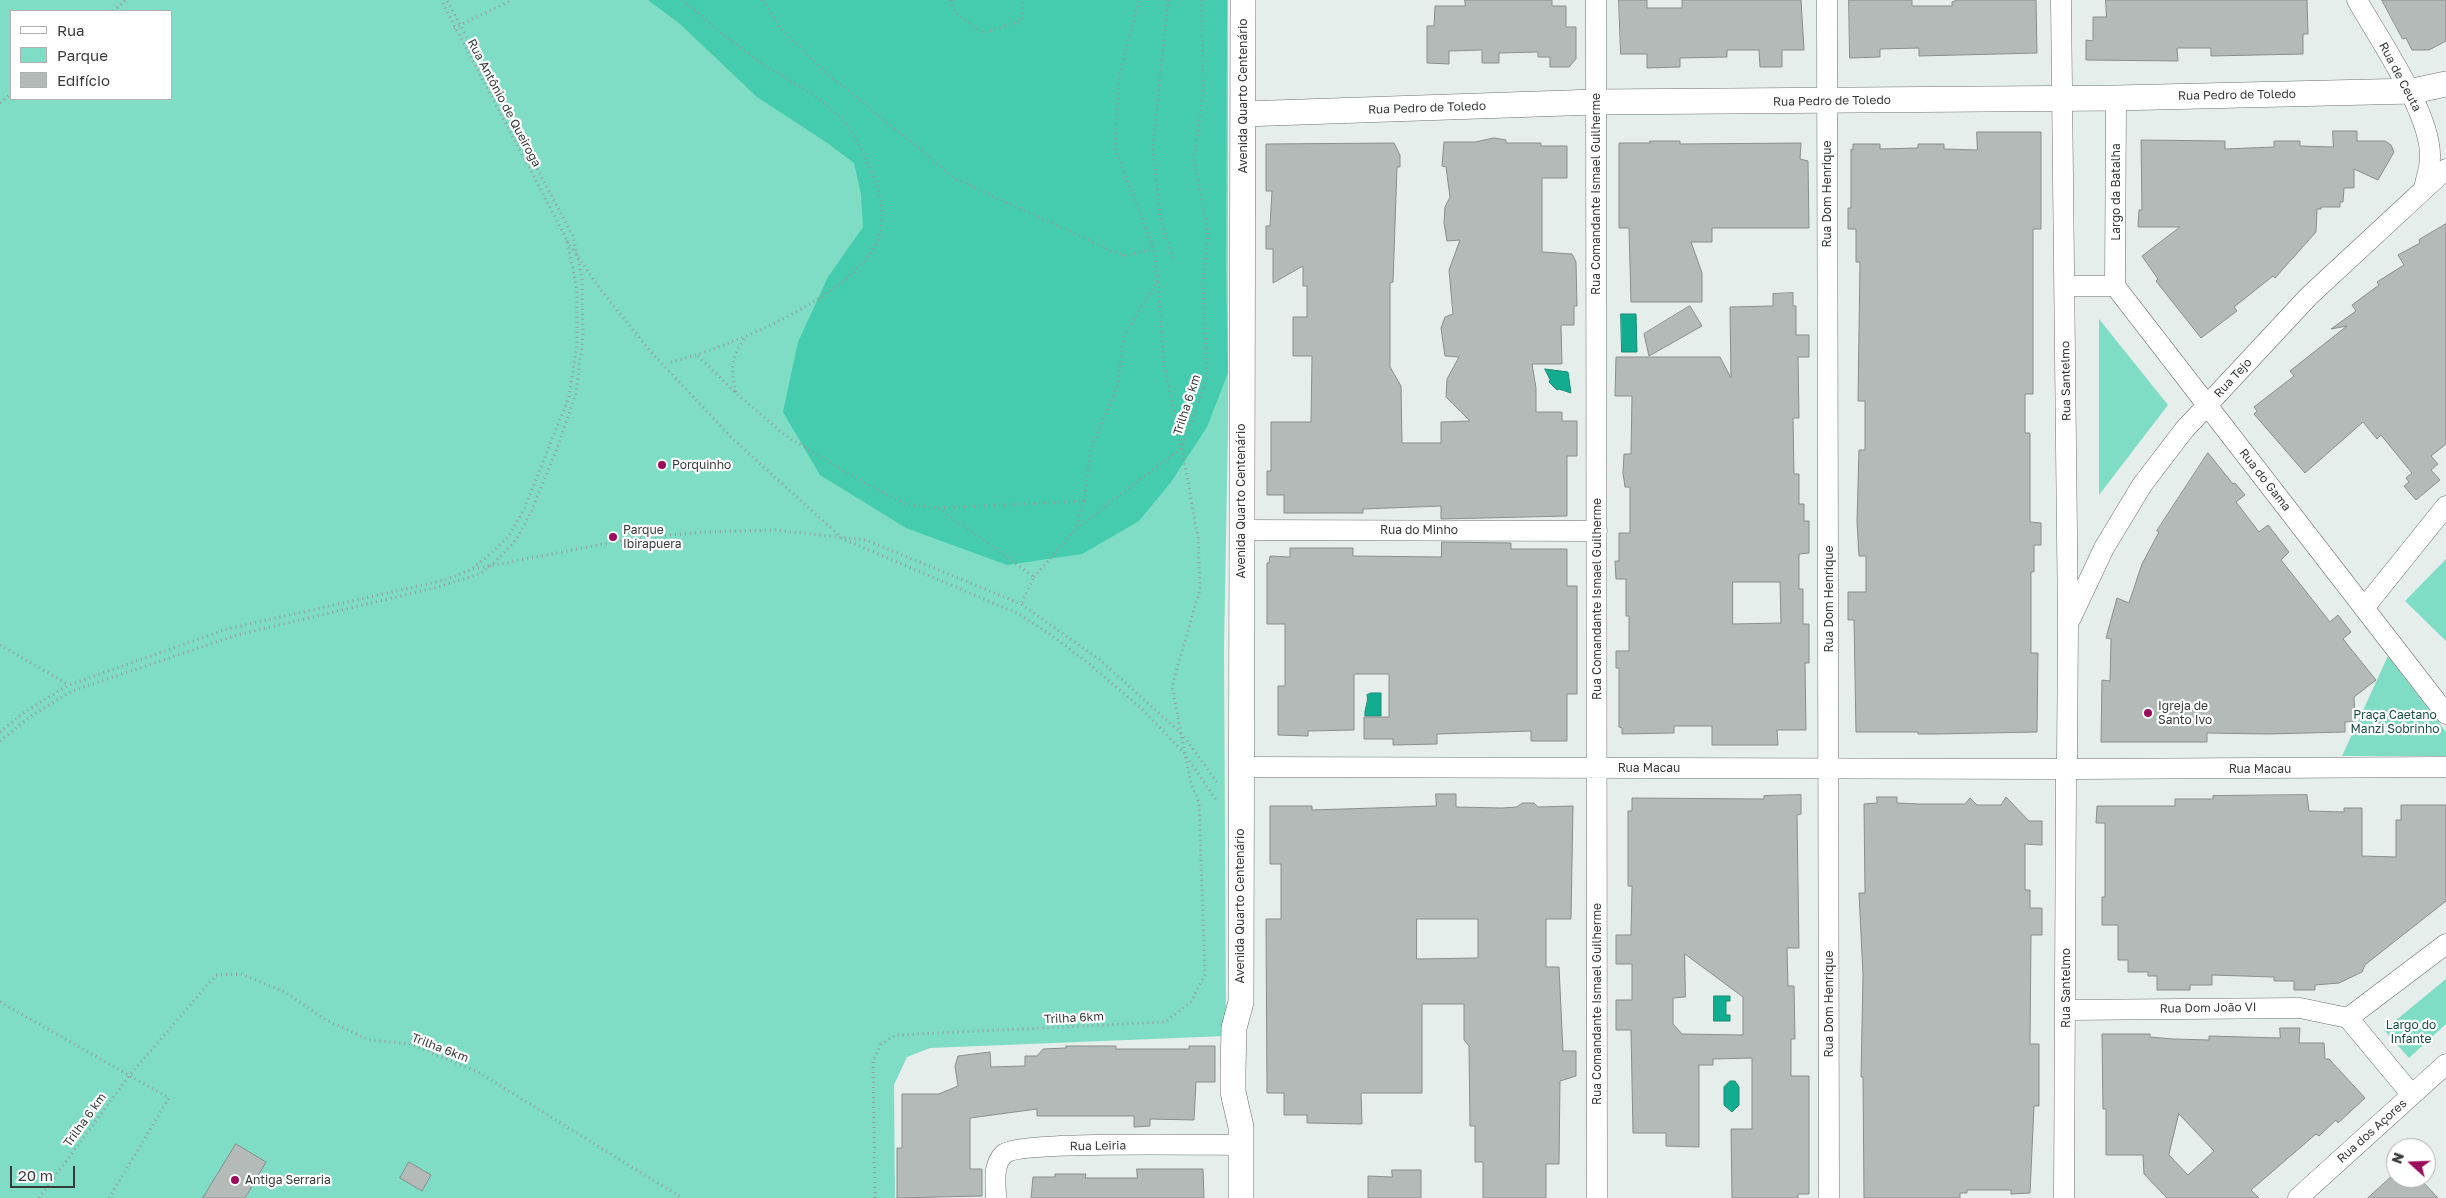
<!DOCTYPE html>
<html>
<head>
<meta charset="utf-8">
<style>
	body { margin:0 }
	#map { position:relative; width:2446px; height:1198px; overflow:hidden; background:#e6eeeb; font-family:"Golos Text",sans-serif }
	canvas { display:block }
	.legend { position:absolute; left:10px; top:10px; width:162px; height:90px; box-sizing:border-box; background:#fff; border:1px solid #afb0b0; margin:0; padding:6px 9px; list-style:none; font-size:15px; color:#383a3a }
	.legend li { display:flex; align-items:center; gap:10px; height:25px }
	.legend b { width:25px; border:1px solid #afb0b0 }
	.north { position:absolute; left:2386px; top:1138px; width:50px; height:50px; box-sizing:border-box; background:#fff; border:1px solid #afb0b0; border-radius:50%; rotate:290deg; font-size:14px; font-weight:700; line-height:20px; text-align:center; color:#383a3a }
	.north::after { content:''; display:block; margin:auto; width:18px; height:22px; background:#9a0b5b; clip-path:polygon(50% 0,100% 100%,50% 72%,0 100%) }
	.scale { position:absolute; left:10px; top:1166px; width:65px; height:22px; box-sizing:border-box; border:2px solid #383a3a; border-top:0; padding-left:6px; font-size:15px; line-height:18px; white-space:nowrap; color:#383a3a; -webkit-text-stroke:4px #fff; paint-order:stroke }
</style>
</head>
<body>
<div id="map">
<canvas width="2446" height="1198"></canvas>
<ul class="legend">
<li><b style="height:6px;background:#fff"></b>Rua</li>
<li><b style="height:14px;background:#7eddc4"></b>Parque</li>
<li><b style="height:14px;background:#b3bab8"></b>Edifício</li>
</ul>
<div class="north">N</div>
<div class="scale">20 m</div>
</div>
<script>
const c = document.querySelector('canvas').getContext('2d');
c.lineJoin = 'round';
function fill(path, color) { c.fillStyle = color; c.fill(path, 'evenodd'); }
function stroke(path, color, width, dash) { c.strokeStyle = color; c.lineWidth = width; c.lineCap = dash ? 'butt' : 'round'; c.setLineDash(dash || []); c.stroke(path); }
function label(font, color, halo, rows, align = 'center') {
  c.font = font + ' "Golos Text",sans-serif'; c.lineWidth = 4.5; c.setLineDash([]); c.textBaseline = 'middle'; c.strokeStyle = halo; c.fillStyle = color; for (const [text, x, y, turn = 0] of rows) {
    c.save(); c.translate(x, y); c.rotate((+turn || 0) * Math.PI / 180); c.textAlign = isNaN(turn) ? turn : align; if (halo) c.strokeText(text, 0, 0); c.fillText(text, 0, 0); c.restore();
  }
}
const green = new Path2D(`
	M0 0H1228V426L1224 648 1226 1036 930 1048 907 1057 894 1085 895 1198H0ZM11 11H171V99H11Z
	M2099 319 2168 405 2099 495Z
	M2446 559V641L2405 601Z
	M2388 656 2446 732V756H2342Z
	M2446 979V1024L2409 1058 2384 1030Z`);
const forest = new Path2D(`
	M648 0H1227L1226 271 1228 373 1207 427 1171 482 1139 521 1082 554 1007 565 906 528 820 475 783 412 798 342 828 277 863 227 861 194 854 163 826 142 757 97 680 24Z`);
const water = new Path2D(`
	M1621 314H1636L1637 352H1622Z
	M1545 369 1568 372 1571 393 1559 389 1557 390 1549 382 1550 380Z
	M1371 693H1381V716H1365C1364 708 1369 703 1367 695Z
	M1714 996H1730V1001H1726V1015H1730V1021H1714Z
	M1730 1081H1735L1739 1087V1105L1732 1112 1724 1105V1087Z`);
const building = new Path2D(`
	M1465 0H1552V6H1566V27H1576V59L1569 67H1550V57H1538V52L1499 53V63H1482V50L1449 51V64L1427 63V26H1434L1435 6H1465Z
	M1619 0H1647V8H1682V0H1801L1804 50H1782V67H1760L1759 50H1727V57L1680 58V67L1647 68V54H1621Z
	M1849 0H1912V6H1952V2L1957 0H2036L2037 53 1919 56V48L1880 49V57L1850 58Z
	M2106 0H2307L2308 34H2303V54L2211 56V48H2177L2178 61 2086 60V40L2093 41V17H2106Z
	M2382 0H2446V41L2429 50H2412L2406 38 2403 39Z
	M2333 131H2357V141H2385L2391 145 2394 152 2378 180 2354 169V188H2344L2343 202H2340V207H2321V209H2317L2316 232 2275 278 2273 276 2234 307 2237 311 2201 338 2156 281 2158 279 2142 256 2180 227H2138L2139 210H2142L2141 140 2225 141V149L2274 147V141H2300V146L2333 147Z
	M1977 132H2041V229H2033V394H2025V433H2030V522L2041 523V545H2034V572H2031V653H2038L2037 732 1936 734H1918V732H1856L1854 620H1848V592H1866V556H1859L1857 522 1859 450H1865V401H1858L1860 262H1856V229H1848V208H1851V149L1853 150V144H1880V149L1918 148V144H1944V149L1977 150Z
	M1494 138 1506 140V143H1541V146H1567V178H1542V252L1572 254 1576 262 1577 306H1574V325H1561L1562 364H1532L1536 388V412H1562V421H1577V456H1567V516L1441 519V506L1363 509V513H1284V495H1267V471H1271V422H1311L1312 356H1293V317H1307V286H1303V266L1273 283V249H1266V226H1270L1272 191H1266V144L1394 143 1400 155V167H1397L1393 282 1390 283V367L1401 386 1402 443H1441V422L1470 421 1446 397 1447 379 1459 357 1445 356 1441 328 1445 317 1453 314 1449 270 1460 240 1447 241 1444 223 1445 207 1450 197 1446 167 1442 166 1444 142H1475Z
	M1650 141H1680V144L1801 143 1800 159 1808 161 1809 228H1712V242H1691L1702 273V302H1631L1629 228H1619V143H1650Z
	M2446 224V444L2431 456 2438 464 2431 470 2440 480 2416 500 2404 486 2409 482 2406 478 2412 473 2381 435 2377 439 2363 422 2305 473 2254 414 2257 411 2254 407 2294 376 2290 371 2347 326 2331 329 2356 311 2352 305 2379 285 2377 282 2404 265 2398 255 2420 243 2419 240Z
	M1793 293V306H1796V335H1809V357H1798L1799 418H1793L1794 474H1799V504H1804V521H1809V553L1799 554V589H1803V624H1809V663H1805L1806 730H1777L1778 745H1712V726H1674V733L1622 734V728L1619 727V668H1616V651H1629V616H1626V579H1616L1615 561H1619V533H1630V487H1625L1623 473 1624 454H1631L1632 396H1615L1616 357H1720L1731 378 1730 307 1773 306V294ZM1733 582H1780L1781 623 1733 624Z
	M1690 306 1702 326 1649 356 1644 334Z
	M2208 453 2233 484 2235 483 2245 495 2236 502 2259 532 2268 525 2289 552 2281 560 2330 622 2338 615 2351 632 2343 639 2376 680 2354 697 2355 721 2345 722V732L2267 734 2207 733V742H2101L2102 680 2110 681 2111 639 2106 638 2117 598 2129 603 2142 564 2159 532 2157 531Z
	M1442 542 1511 543V549H1567V586H1577V694H1567V741H1531V731L1437 734V744L1393 745V739H1364V717H1389V674H1354V730L1308 731V736L1278 735V686H1285V624H1267V563H1269L1270 556 1290 557V548H1353V556L1441 557Z
	M1436 794H1456V807L1502 808 1517 807 1522 803H1534L1538 807 1573 806 1571 919H1546V967H1559L1563 1051H1576V1076L1560 1081 1559 1164H1546V1198H1483V1162H1475V1126H1470L1469 1046 1464 1040V1004H1422V1093H1361L1362 1124 1307 1123V1115H1284V1093H1267L1266 919H1281V864H1270V806H1312V810L1436 806ZM1417 919H1478V958L1417 959Z
	M1801 795V814L1797 815 1799 948H1787L1788 986H1794L1795 1039H1791V1076H1809V1194H1798V1198H1732L1731 1129H1752V1058L1713 1059V1065H1699V1147L1666 1146V1133H1633L1631 1030H1616V1000H1632V964H1616V935H1631L1632 886H1628V811H1632V798L1764 799V796ZM1685 954 1743 997V1035L1682 1034 1673 1024V998L1685 997Z
	M2307 795 2309 811 2344 812V808H2362V856L2396 857V820H2401V805H2446V901L2371 960 2365 965 2362 972 2339 983 2315 985V990H2294V981H2274V977L2212 975V985H2190V990H2157V976H2148V972H2128V960H2118V925H2102V897H2105V823H2096L2097 806H2175V799H2213V796Z
	M1877 797H1897V803L1920 804H1965L1970 798 1977 805H2001L2006 797 2029 821H2042V845L2025 844V890H2030V908H2042V935H2031L2030 1044H2039V1106H2034L2030 1193 2011 1194V1190H1967V1193H1960V1198H1864L1863 1077H1861L1863 975 1859 893H1865L1864 804 1877 803Z
	M2280 1028H2300L2299 1043H2324L2325 1059H2329L2365 1098 2338 1123 2336 1120 2319 1136 2316 1134 2251 1190 2259 1198H2167L2144 1174 2143 1155H2106V1109H2103L2102 1034H2150V1037L2173 1039 2209 1040V1036L2280 1038ZM2179 1114 2214 1151 2188 1175 2169 1155Z
	M1066 1046H1116V1049H1189V1046H1215V1082H1196L1194 1120 1150 1119V1126L1134 1127V1116H1037V1109L970 1118V1169H982V1196L897 1198V1148H902V1094H939L958 1086 955 1066 958 1056 990 1052 991 1067 1025 1066V1056H1037L1043 1049 1066 1048Z
	M236 1144 266 1162 245 1198H203Z
	M409 1162 431 1175 422 1191 400 1178Z
	M1137 1169H1203L1204 1198H1031L1033 1177H1055V1174H1086L1085 1178H1137Z
	M1392 1170H1421V1198H1368V1176L1392 1177Z
	M2390 1178H2419L2438 1198H2368Z`);
const path = new Path2D(`
	M763 0 781 29 822 69 956 179 1123 256 1154 249
	M951 0 955 12 983 33 1022 20 1023 0
	M1168 0 1153 147 1160 216 1174 261
	M113 11 126 0
	M454 28 512 0
	M0 103 11 94
	M567 241 601 290 650 351 733 439 843 539 1019 614 1051 635 1088 663 1143 710 1184 753 1217 801
	M698 356 736 393 786 436 856 478 905 504 939 508 1034 577 1021 604
	M671 362C726 349 862 293 879 236 886 213 880 191 871 170 862 149 850 125 832 110 812 92 789 80 766 66 736 46 710 24 683 0
	M736 392C730 369 731 358 745 338
	M1084 501 1091 449 1117 387 1124 336 1158 280 1154 249 1115 149 1119 75 1139 0
	M939 508 1084 501 1075 529
	M473 569 630 539 703 532 775 530 866 540 1021 604 1100 660 1150 705 1183 735 1218 784
	M1034 577 1075 530 1182 448 1164 364 1158 281
	M0 645 69 685
	M0 732 26 711 69 685 227 629 445 580 470 570 488 556 509 536 524 509 569 397 577 344V290L567 240 441 0
	M0 741 31 716 72 691 237 635 434 588 480 574 495 562 516 540 531 512 556 451 576 394 583 336 582 279 573 236 447 0
	M0 1002 169 1098 109 1198
	M39 1198 129 1076 216 975 241 974 285 992 326 1020 369 1040 410 1044 478 1072 682 1198
	M875 1198 873 1061 881 1044 896 1035 1165 1022 1191 1002 1205 974 1199 803 1190 780 1172 686 1200 589 1198 538 1182 448 1207 377 1203 283 1208 232 1194 160 1203 93 1202 0`);
const minor = new Path2D(`
	M1596 0 1597 1198
	M1827 0 1829 1198
	M2061 0 2068 624 2067 761
	M2357 0C2379 39 2432 115 2430 158 2430 168 2426 179 2424 188
	M2065 286H2115
	M2115 286 2446 714
	M2115 286 2116 98
	M1241 530 1597 531
	M2364 608 2446 506
	M2071 618 2104 548 2142 485 2184 430 2309 296 2446 169
	M1240 767 2058 769
	M2074 769 2446 767
	M2066 1010 2300 1008 2348 1018
	M2412 1095 2348 1018 2446 944
	M996 1198C996 1184 992 1165 1004 1154 1019 1141 1208 1145 1241 1145
	M2064 1198 2066 777
	M2298 1198 2446 1064`);
const tertiary = new Path2D(`
	M1243 114 1596 102 2116 98 2413 91 2446 84
	M1241 1198V1127L1233 1092V1070L1234 1028 1241 1002 1243 0`);
const markers = [
	[662,465,5,"#9a0b5b"],
	[613,537,5,"#9a0b5b"],
	[2148,713,5,"#9a0b5b"],
	[235,1180,5,"#9a0b5b"]
];
const streetNames = [
	["Rua de Ceuta",2400,77,62],
	["Rua Pedro de Toledo",2237,95,-1],
	["Avenida Quarto Centenário",1243,96,-90],
	["Rua Pedro de Toledo",1832,101,-1],
	["Rua Antônio de Queiroga",504,103,62],
	["Rua Pedro de Toledo",1427,108,-2],
	["Largo da Batalha",2116,192,-90],
	["Rua Comandante Ismael Guilherme",1596,194,-90],
	["Rua Dom Henrique",1827,194,-90],
	["Rua Tejo",2233,378,-47],
	["Rua Santelmo",2066,381,-91],
	["Trilha 6 km",1187,405,-72],
	["Rua do Gama",2265,480,52],
	["Avenida Quarto Centenário",1241,501,-90],
	["Rua do Minho",1419,530],
	["Rua Comandante Ismael Guilherme",1597,599,-90],
	["Rua Dom Henrique",1829,599,-90],
	["Rua Macau",1649,768],
	["Rua Macau",2260,769],
	["Avenida Quarto Centenário",1240,906,-90],
	["Rua Santelmo",2066,988,-90],
	["Rua Comandante Ismael Guilherme",1597,1004,-90],
	["Rua Dom Henrique",1829,1004,-90],
	["Rua Dom João VI",2208,1008,-1],
	["Trilha 6km",1074,1018,-3],
	["Trilha 6km",440,1048,21],
	["Trilha 6 km",85,1120,-54],
	["Rua dos Açores",2372,1131,-42],
	["Rua Leiria",1098,1146,-1]
];
const poiNames = [
	["Porquinho",672,465],
	["Parque",623,530],
	["Ibirapuera",623,544],
	["Igreja de",2158,706],
	["Santo Ivo",2158,720],
	["Antiga Serraria",245,1180]
];
const parkNames = [
	["Praça Caetano",2395,715],
	["Manzi Sobrinho",2395,729],
	["Largo do",2411,1025],
	["Infante",2411,1039]
];
fill(green, '#7eddc4');
fill(forest, '#45cbad');
fill(water, '#12ad90');
stroke(water, '#1d8a76', 1);
fill(building, '#b3bab8');
stroke(building, '#888e8c', 1);
stroke(minor, '#6b716f', 21);
stroke(tertiary, '#6b716f', 26);
stroke(path, '#969c9a', 3, [1, 4]);
stroke(minor, '#fff', 20);
stroke(tertiary, '#fff', 25);
for (const [x, y, r, color] of markers) { const dot = new Path2D(); dot.arc(x, y, r, 0, 2 * Math.PI); c.fillStyle = color; c.fill(dot); stroke(dot, '#fff', 2); }
label('12px', '#383a3a', '#fff', streetNames);
label('12px', '#383a3a', '#fff', poiNames, 'left');
label('12px', '#174e41', '#fff', parkNames);
</script>
</body>
</html>
